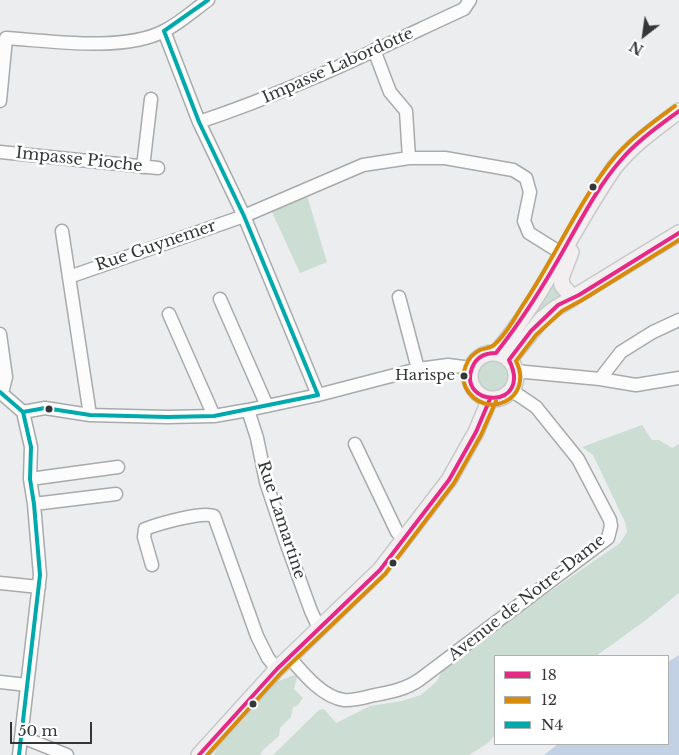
<!DOCTYPE html>
<html>
<head>
<meta charset="utf-8">
<style>
	body { margin:0 }
	#map { position:relative; width:679px; height:755px; overflow:hidden; background:#ebedef; font-family:"Libre Baskerville",serif }
	canvas { display:block }
	.legend { position:absolute; left:494px; top:655px; width:175px; height:90px; box-sizing:border-box; background:#fff; border:1px solid #aeafaf; margin:0; padding:6px 9px; list-style:none; font-size:15px; color:#343637 }
	.legend li { display:flex; align-items:center; gap:10px; height:25px }
	.legend b { width:25px; border:1px solid #aeafaf }
	.north { position:absolute; left:619px; top:10px; width:50px; height:50px; -webkit-text-stroke:4px #fff; paint-order:stroke; rotate:210deg; font-size:14px; font-weight:700; line-height:20px; text-align:center; color:#343637 }
	.north::after { content:''; display:block; margin:auto; width:18px; height:22px; background:#343637; clip-path:polygon(50% 0,100% 100%,50% 72%,0 100%) }
	.scale { position:absolute; left:10px; top:722px; width:82px; height:22px; box-sizing:border-box; border:2px solid #343637; border-top:0; padding-left:6px; font-size:15px; line-height:18px; white-space:nowrap; color:#343637; -webkit-text-stroke:4px #fff; paint-order:stroke }
</style>
</head>
<body>
<div id="map">
<canvas width="679" height="755"></canvas>
<ul class="legend">
<li><b style="height:6px;background:#e62987"></b>18</li>
<li><b style="height:6px;background:#d88b08"></b>12</li>
<li><b style="height:6px;background:#00a9ab"></b>N4</li>
</ul>
<div class="north">N</div>
<div class="scale">50 m</div>
</div>
<script>
const c = document.querySelector('canvas').getContext('2d');
c.lineJoin = 'round';
function fill(path, color) { c.fillStyle = color; c.fill(path, 'evenodd'); }
function stroke(path, color, width, dash) { c.strokeStyle = color; c.lineWidth = width; c.lineCap = dash ? 'butt' : 'round'; c.setLineDash(dash || []); c.stroke(path); }
function label(font, color, halo, rows, align = 'center') {
  c.font = font + ' "Libre Baskerville",serif'; c.lineWidth = 5; c.setLineDash([]); c.textBaseline = 'middle'; c.strokeStyle = halo; c.fillStyle = color; for (const [text, x, y, turn = 0] of rows) {
    c.save(); c.translate(x, y); c.rotate((+turn || 0) * Math.PI / 180); c.textAlign = isNaN(turn) ? turn : align; if (halo) c.strokeText(text, 0, 0); c.fillText(text, 0, 0); c.restore();
  }
}
const green = new Path2D(`
	M307 196 327 262 300 273 271 210Z
	M555 273 564 296 516 340Z
	M477 375a16 16 0 1 1 32 0a16 16 0 1 1-32 0Z
	M642 425 652 440H659L672 448 679 444V593L646 620 596 656H495V735L488 743 469 755H273L319 710 324 709 336 723 370 706 402 701 421 695 437 681 444 667 488 637 532 604 620 543 627 532 625 522 593 455 582 447Z
	M294 675 297 677 294 689 303 698 297 706 293 707 291 717 280 728 279 736 263 750 260 755H214L217 748 245 718 274 683Z`);
const water = new Path2D(`
	M679 655V755H544L558 744H668V662Z`);
const minor = new Path2D(`
	M164 31 199 122 244 216 318 395
	M374 50 390 92 406 111 409 158
	M0 101 6 38C51 41 124 52 164 31 180 23 194 10 208 0
	M199 122C290 92 377 49 464 9L470 0
	M0 152 158 168
	M143 167 151 99
	M62 231 90 415
	M69 277 244 216 363 165 409 158H445L513 170 526 178 530 192 524 221 529 233 561 253
	M399 297 418 369
	M220 299 267 406
	M169 314 214 416
	M0 334 6 377 2 393
	M515 371 600 379 636 385 679 378
	M600 379 621 352 653 332 679 320
	M0 392 23 412 31 447 30 479 34 504 40 575 19 755
	M248 410 257 438 266 482 287 545 311 611 319 628
	M23 412 45 408 90 415 167 417 214 416 248 410 318 395 418 369 448 365 471 368
	M355 444 397 532 404 537
	M30 479 118 467
	M34 504 116 494
	M152 565 144 537 145 529C158 524 202 511 214 516L257 636 268 658 277 669
	M0 583 39 587
	M289 657C303 673 322 697 344 700 354 701 366 697 375 695 391 692 406 689 419 680L608 538 611 526 610 520 578 459 536 407 511 390
	M0 682 27 685
	M22 737 67 755`);
const major = new Path2D(`
	M571 252 561 278 562 285 572 297
	M496 353C543 298 572 228 614 168 632 145 656 128 679 111
	M470 376a23 23 0 1 1 46 0a23 23 0 1 1-46 0Z
	M509 360 542 319 553 310 679 233
	M199 755 277 669 380 570 449 480 476 432 490 399`);
const bus1 = new Path2D(`
	M679 111C659 126 637 141 621 160 599 185 583 216 567 244 546 282 523 319 496 353 485 353 476 357 472 368 457 408 534 410 509 360L531 331 558 305 579 295 679 233
	M199 755 277 669 380 570 449 480 476 432 490 399`);
const bus2 = new Path2D(`
	M675 106C652 123 628 140 610 163 576 207 554 259 523 305 515 318 506 335 494 345 491 348 485 348 480 350 467 356 459 375 466 388 485 422 535 399 516 361L536 335 562 311 582 300 679 240
	M207 755 281 673 385 574 454 483 481 435 496 401`);
const bus3 = new Path2D(`
	M0 392 23 412 31 447 30 479 34 504 40 575 19 755
	M23 412 45 408 90 415 167 417 214 416 318 395 244 216 199 122 164 31 208 0`);
const markers = [
	[593,187,4.5,"#343637"],
	[464,376,4.5,"#343637"],
	[49,409,4.5,"#343637"],
	[393,563,4.5,"#343637"],
	[253,704,4.5,"#343637"]
];
const busNames = [
	["Harispe",455,376]
];
const streetNames = [
	["Impasse Labordotte",338,66,-24],
	["Impasse Pioche",79,160,6],
	["Rue Guynemer",156,246,-19],
	["Rue Lamartine",281,520,72],
	["Avenue de Notre-Dame",527,598,-38]
];
fill(green, '#ccddd4');
fill(water, '#c3d1e4');
stroke(minor, '#a8aaab', 15);
stroke(major, '#c7c9ca', 18);
stroke(minor, '#fcfcfd', 12);
stroke(major, '#f3eeef', 15);
stroke(bus1, '#e62987', 4);
stroke(bus2, '#d88b08', 4);
stroke(bus3, '#00a9ab', 4);
for (const [x, y, r, color] of markers) { const dot = new Path2D(); dot.arc(x, y, r, 0, 2 * Math.PI); c.fillStyle = color; c.fill(dot); stroke(dot, '#fff', 2); }
label('15px', '#343637', '#fff', busNames, 'right');
label('16px', '#343637', '#fff', streetNames);
</script>
</body>
</html>
